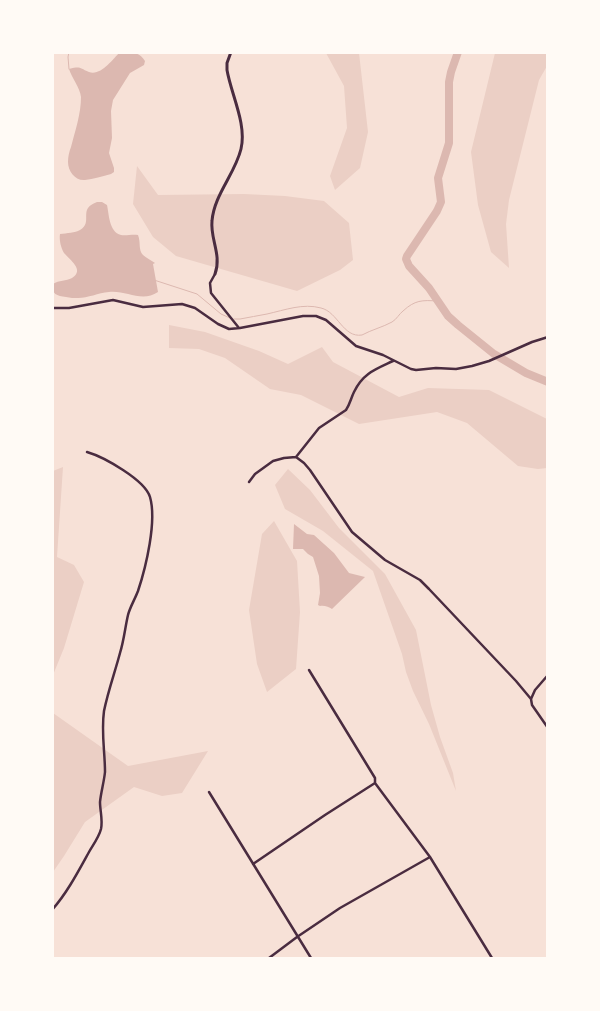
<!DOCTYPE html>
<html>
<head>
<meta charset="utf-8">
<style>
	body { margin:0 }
	#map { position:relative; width:600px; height:1011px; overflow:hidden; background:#f7e1d7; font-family:Rubik,sans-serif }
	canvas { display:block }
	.frame { position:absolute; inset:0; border:54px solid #fffaf5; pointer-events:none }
</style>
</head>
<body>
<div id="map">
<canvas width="600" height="1011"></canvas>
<div class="frame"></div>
</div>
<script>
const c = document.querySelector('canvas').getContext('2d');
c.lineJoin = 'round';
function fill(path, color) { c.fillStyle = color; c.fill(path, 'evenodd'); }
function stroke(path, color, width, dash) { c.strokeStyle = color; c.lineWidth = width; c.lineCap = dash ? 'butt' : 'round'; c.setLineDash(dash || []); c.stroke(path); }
const green = new Path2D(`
	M326 53H359L368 132 360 168 335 190 330 176 347 128 344 86Z
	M495 53H547V66L539 80 509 200 506 224 509 268 491 252 478 205 471 152Z
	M137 166 158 195 244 194 285 196 324 201 349 223 353 260 340 270 297 291 176 256 153 237 133 204Z
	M169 325 205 332 259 351 288 364 322 347 333 362 399 397 428 388 489 390 547 419V468L538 469 518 466 467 423 437 412 359 424 301 395 270 389 225 358 199 349 169 348Z
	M63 467 57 557 74 565 84 582 64 648 53 675V471Z
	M288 469 310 490 339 528 385 574 416 630 431 705 440 737 453 773 456 791 429 724 413 691 406 672 402 654 373 571 323 531 285 509 275 485Z
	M274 521 297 561 300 612 296 669 267 692 257 664 249 610 262 534Z
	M53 713 128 766 208 751 182 793 162 796 134 787 85 822 64 856 53 872Z`);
const water = new Path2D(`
	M120 52C130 52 139 51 145 61L144 65 130 73 113 100 111 111 112 138 109 153 114 168V172L111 174C103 176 93 179 85 180 75 181 68 171 68 162 68 157 69 152 71 147 75 131 81 114 81 97 80 88 72 78 69 69 81 66 79 68 89 72 101 76 112 60 120 52Z
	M97 202H102L107 205C109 214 109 232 121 235 126 236 132 234 138 235 141 242 138 250 143 255 146 258 151 260 155 263L153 264 158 292C142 303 126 290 109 292 98 293 88 298 78 298 74 298 70 298 66 297 57 296 51 294 53 284 59 280 66 281 72 278 85 270 70 260 64 253 61 248 59 240 60 234 67 233 75 233 80 230 94 222 77 209 97 202Z
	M294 524 307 534 314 535 334 553 349 573 365 577 332 609C329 607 324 605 320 606L318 605 320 593 319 576 313 557 308 554 303 549H293Z`);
const stream = new Path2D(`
	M69 52 68 57 69 69
	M154 280 197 294 221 314 230 318
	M234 319H240C249 317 258 316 267 314 285 310 303 303 321 308 338 312 343 338 362 335 371 330 383 327 392 322 397 319 399 314 403 311 415 300 422 300 437 301`);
const river = new Path2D(`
	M458 52 451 72 449 82V143L438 178 441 202 437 211 407 256 406 259 409 266 429 288 448 316 458 325 494 354 526 373 548 382`);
const minor = new Path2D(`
	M215 274 210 283 211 293 239 328
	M52 308H69L113 300 143 307 182 304 195 308 218 324 229 329 240 328 303 316H316L326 320 356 346 383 355 411 369 416 370 436 368 456 369 472 366 489 361 532 342 548 337
	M296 457 319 428 346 410C350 404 351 398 354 392 363 373 376 369 393 361
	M249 482 255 474 273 461 284 458 296 457 304 463 310 470 352 532 385 560 420 580 429 589 516 681 531 699 532 705 548 728
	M309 670 375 778V783L430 857 492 958
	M531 699 535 690 548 675
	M209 792 311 958
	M253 864 325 815 375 783
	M52 910C67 893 78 872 89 852 93 845 99 837 101 829 103 820 100 811 100 802 101 792 104 782 105 772 105 752 101 732 104 711 108 691 115 672 120 653 124 640 125 628 128 615 130 607 135 599 138 591 146 567 157 521 150 497 145 480 104 457 87 452
	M269 958 297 937 340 908 430 857`);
const tertiary = new Path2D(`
	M215 274C222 255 210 239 212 221 214 195 235 174 241 149 247 124 231 94 227 70V63L231 52`);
fill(green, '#ebcfc5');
fill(water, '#dcb8b0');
stroke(stream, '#dcb8b0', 1);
stroke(river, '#dcb8b0', 8);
stroke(minor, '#4a2c40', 2.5);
stroke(tertiary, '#4a2c40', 3);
</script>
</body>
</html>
